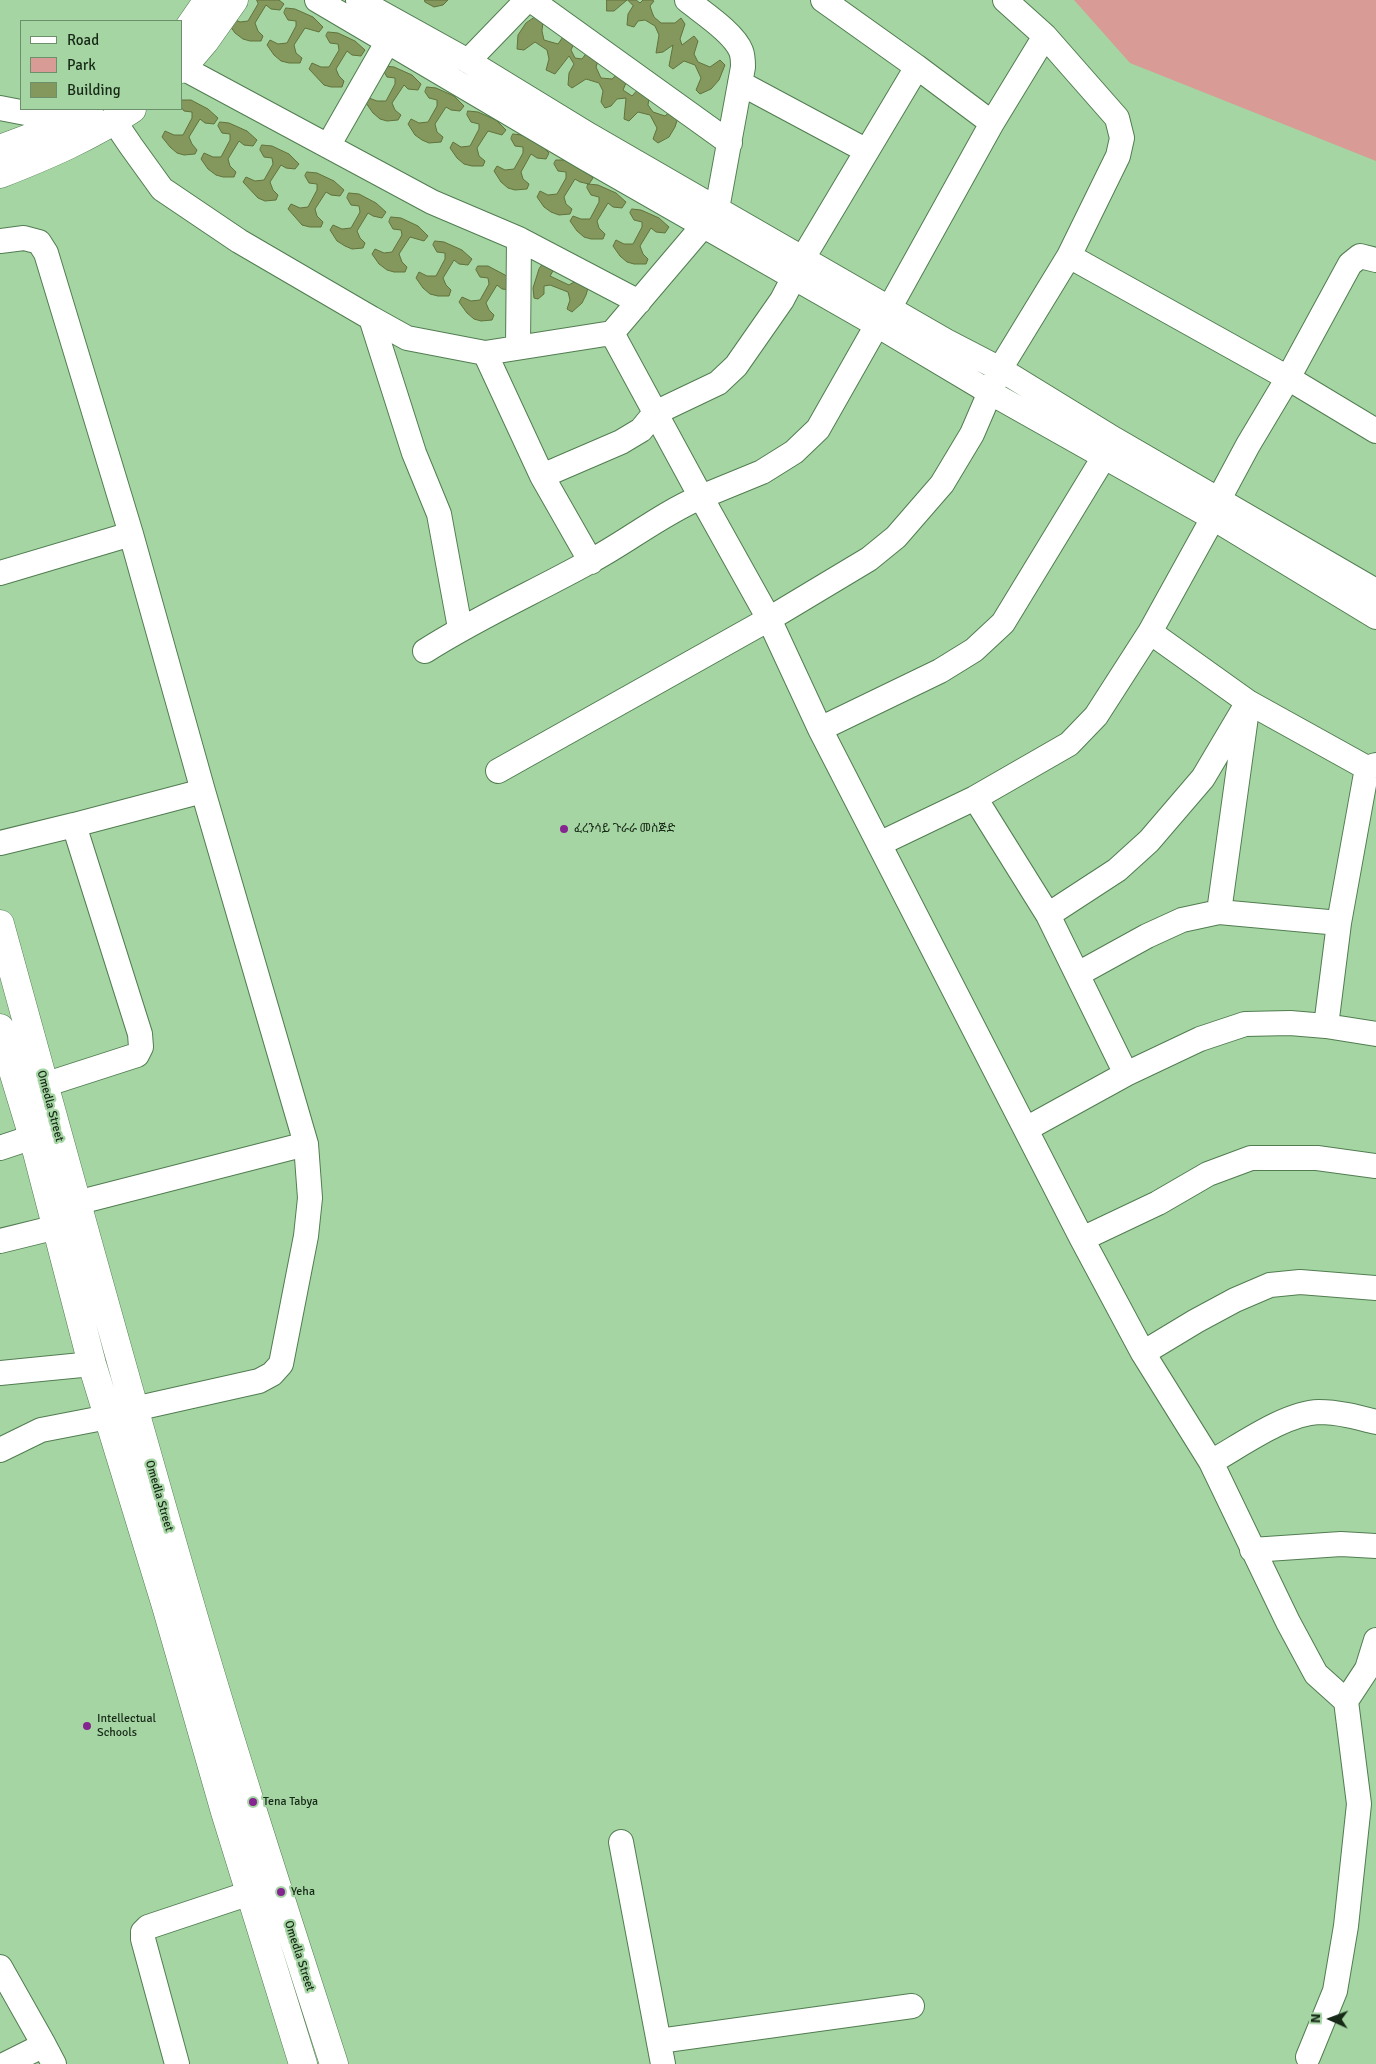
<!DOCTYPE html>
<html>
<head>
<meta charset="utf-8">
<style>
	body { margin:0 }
	#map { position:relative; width:1376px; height:2064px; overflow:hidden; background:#a6d5a4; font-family:Signika,sans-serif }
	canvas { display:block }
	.legend { position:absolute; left:20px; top:20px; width:162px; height:90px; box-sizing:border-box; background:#a6d5a4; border:1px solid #6d906c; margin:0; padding:6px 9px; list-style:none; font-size:15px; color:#172917 }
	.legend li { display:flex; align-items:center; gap:10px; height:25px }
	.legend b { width:25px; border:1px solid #6d906c }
	.north { position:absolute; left:1306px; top:1994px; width:50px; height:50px; -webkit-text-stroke:4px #a6d5a4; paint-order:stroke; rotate:272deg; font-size:14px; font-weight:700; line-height:20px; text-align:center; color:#172917 }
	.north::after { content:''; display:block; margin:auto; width:18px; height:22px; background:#172917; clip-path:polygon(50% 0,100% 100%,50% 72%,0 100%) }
</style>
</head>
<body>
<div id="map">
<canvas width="1376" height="2064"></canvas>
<ul class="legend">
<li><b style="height:6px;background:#fff"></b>Road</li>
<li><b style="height:14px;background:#d89b96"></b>Park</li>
<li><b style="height:14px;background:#84975d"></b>Building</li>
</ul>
<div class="north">N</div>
</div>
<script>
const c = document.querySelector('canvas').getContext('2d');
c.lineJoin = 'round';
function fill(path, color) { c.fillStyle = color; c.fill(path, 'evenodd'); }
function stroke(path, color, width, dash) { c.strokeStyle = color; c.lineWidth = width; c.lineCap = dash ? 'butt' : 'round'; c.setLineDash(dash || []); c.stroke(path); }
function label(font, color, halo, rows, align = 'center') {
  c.font = font + ' Signika,"Noto Sans Ethiopic",sans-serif'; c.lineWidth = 4.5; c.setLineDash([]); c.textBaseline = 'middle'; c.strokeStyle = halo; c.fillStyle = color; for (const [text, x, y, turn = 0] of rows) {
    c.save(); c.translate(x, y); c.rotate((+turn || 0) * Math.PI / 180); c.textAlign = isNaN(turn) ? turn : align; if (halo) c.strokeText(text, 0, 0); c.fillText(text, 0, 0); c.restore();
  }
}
const green = new Path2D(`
	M1074 0H1376V161L1130 63Z`);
const building = new Path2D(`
	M257 0H279L284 4 280 10 271 9 266 5 255 23 258 31 263 36 261 41H250L243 39 235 33 228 23 231 18 240 22 248 21 258 4Z
	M425 0H448L443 5 434 7 425 2Z
	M607 0H627L614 11H607Z
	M628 0H636L640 3 643 0H652L654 1 650 6 652 12 654 17 661 23H675L681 18 685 24 680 39 682 45 694 36 698 41 694 54 698 62 710 67 720 60 725 65 719 80 711 89 700 94 696 90 701 78 695 65 684 61 673 69 669 66 673 45 663 52 656 53 659 35 655 26 645 20 638 21 634 27 627 25 628 14 633 6Z
	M286 8 295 9 313 17 323 27 319 32 305 28 294 45 296 53 302 58 300 63H289L281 61 274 55 267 45 270 40 278 44 287 43 296 26V21L288 20 284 13Z
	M537 16 543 21 542 31 544 40 558 44 565 34 575 41 571 50 575 58 582 59 588 51 599 58 596 67 601 78 612 79 621 71 629 76 623 90 632 96 642 85 650 91 648 105 653 112 665 116 674 108 680 111 675 127 669 137 658 143 653 139 657 128 650 115 638 112 629 121 624 119 626 98 617 99 611 106 605 108 601 102 603 91 599 83 586 79 572 88 568 85 569 73 574 64 569 56 555 74 546 70 549 59 547 50 535 42 524 50 517 49 518 35 526 23Z
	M328 32 338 33 355 41 365 50 361 56 352 55 347 51 336 69 339 76 344 81 342 87H331L324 85 309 69 312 63 321 67H329L339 50 338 44 330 43 326 36Z
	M384 66 394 67 412 75 421 84 418 90 408 89 404 85 392 103 395 110 401 115 398 120 387 121 380 119 373 113 366 103 369 98 377 101H386L395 84V78L387 77 383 70Z
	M427 87 436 88 454 96 464 106 460 111 451 110 446 107 435 124 437 132 443 137 441 142 429 143 422 140 415 135 408 124 411 119 419 123 428 122 437 106V100L429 98 425 92Z
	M181 100H191L208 109 218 118 214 124 205 123 200 119 189 137 192 144 197 150 195 154 184 155 177 153 170 147 162 137 165 131 174 135H183L192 118V112L184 111 181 107Z
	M468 111 478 112 496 120 506 130 502 135 488 131 477 148 479 156 485 161 483 166H472L464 164 457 158 450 148 453 142 461 147 470 146 479 129V124L471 122 467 115Z
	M220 122 229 123 247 131 257 140 253 146 244 145 239 141 228 159 230 166 236 172 234 177H223L216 175 208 169 201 159 204 153 213 157H221L230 140V134L222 133 218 126Z
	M513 134 522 135 540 144 549 153 546 159 537 158 531 154 521 172 523 179 529 184 527 189 515 190 508 188 501 182 494 171 497 166 505 170 514 169 523 153V147L515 146 511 139Z
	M262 145 272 146 289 154 299 164 295 169 286 168 281 165 270 182 273 190 278 195 276 200 265 201 258 198 243 182 246 177 255 181 264 180 273 164 272 158 264 157 260 150Z
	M556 160H565L583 169 593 178 589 184 580 182 575 179 564 197 566 204 572 209 570 214 559 215 551 212 544 207 537 197 540 191 548 195 557 194 566 178V172L558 171 554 164Z
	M307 172 317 173 334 181 344 190 340 196 331 195 326 192 315 209 317 216 323 222 321 227H310L302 225 288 209 291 204 300 208 308 207 317 190V184L309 183 305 176Z
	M588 184 598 185 616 193 626 202 622 208 613 207 608 203 597 221 599 228 605 234 603 239H591L584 237 577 231 570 221 573 216 581 219H590L599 202V197L591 195 587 188Z
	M349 193 359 194 376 203 386 212 382 218 373 216 368 213 357 231 360 238 365 243 363 248 352 249 345 246 337 241 330 230 333 225 342 229 351 228 360 212 359 206 351 205 347 198Z
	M632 209 641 210 659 218 669 227 665 233 656 232 651 228 640 246 643 254 648 259 646 264H634L627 262 620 256 613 246 616 240 624 244H633L642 227V222L634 220 630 213Z
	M391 217 401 218 418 226 428 236 424 241 410 237 399 254 402 262 407 267 405 272H394L387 270 379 264 372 254 375 249 384 253 392 252 402 235 401 230 393 229 389 222Z
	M435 241 444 242 462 250 472 259 468 265 459 264 454 260 443 278 446 285 451 290 449 296H438L430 294 423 288 416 278 419 272 427 276H436L445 259V253L437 252 433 245Z
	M547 258 553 261V271L550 276 569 285 576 281 588 288 586 295 582 303 572 312 567 309 570 300 568 292 550 285 544 286V294L538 299 534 298 533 288 539 269Z
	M478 266H488L505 275 515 284 511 290 502 289 497 285 486 303 489 310 494 315 492 320 481 321 474 319 467 313 459 302 462 297 471 301 480 300 489 284 488 278 480 277 476 270Z`);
const minor = new Path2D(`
	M317 0 585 158 877 325 991 393 1213 518 1376 617
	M358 0 468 61 589 135 717 209 946 341 1000 369 1114 439 1376 591
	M531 0 730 143
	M687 0C703 13 734 33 741 51 743 56 743 62 743 67L717 209
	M823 0 917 67
	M1005 0 1045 36 1117 118 1122 138 1118 156 1069 256 1288 378 1376 431
	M468 61 527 0
	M183 68 432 202 519 239 639 302
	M740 83 867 151
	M0 108 31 114 75 117
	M114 121 131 146 162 189 239 241 371 318
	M328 146 388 41
	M0 241 24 238 39 242 46 253 131 534 203 791 306 1144 310 1198 306 1236 281 1364 272 1374 259 1381 134 1409
	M803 258 917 67 992 123
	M890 307 992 123 1045 36
	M612 333 701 497 762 472 794 452 818 429 877 325
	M518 347 519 239
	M485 353 612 333 703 226
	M1219 499 1248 445 1288 378 1350 264 1360 256 1376 260
	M591 562 542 476 621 442 641 430 655 413 718 383 736 366 782 300 794 277
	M0 573 131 534
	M460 628 439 514 414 453 371 318 407 338 485 353 542 476
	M1150 632 1213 518
	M425 651C478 617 535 592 589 562 627 542 661 514 701 497L769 619 820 729 1082 1239 1143 1353 1211 1462 1288 1622 1316 1674 1346 1701 1359 1804 1346 1926 1335 1991 1308 2057
	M820 729 940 671 974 650 1003 623 1104 457
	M498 771 769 619 869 559 896 537 942 484 972 434 1000 369 1069 256
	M975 798 1069 744 1096 716 1150 632 1248 702 1367 768
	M74 825 203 791
	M0 843 74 825 140 1034 141 1047 137 1055 44 1085
	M879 844 975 798 1048 915 1126 1074
	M1048 915 1117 870 1149 841 1203 778 1248 702 1219 912
	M1078 974 1147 936 1182 920 1219 912 1339 923 1367 768 1376 765
	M1326 1026 1339 923
	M1026 1129 1126 1074 1200 1039 1245 1024 1290 1023 1326 1026 1376 1034
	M0 1148 33 1137
	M76 1203 306 1144
	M1082 1239 1158 1203 1208 1174 1251 1158H1317L1376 1166
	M0 1241 57 1227
	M1143 1353 1196 1321 1235 1300 1270 1285 1300 1282 1376 1288
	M0 1373 92 1364
	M0 1450 41 1430 108 1417
	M1211 1462C1240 1446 1285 1413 1319 1412 1338 1412 1357 1417 1376 1422
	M1252 1550 1341 1544 1376 1546
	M1346 1701 1367 1669 1376 1640
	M621 1842 663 2064
	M0 1967 44 2045
	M659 2041 912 2006
	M6 2064 44 2045 54 2064
	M177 2064 143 1939V1932L148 1927 250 1893`);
const major = new Path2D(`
	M181 39 208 0
	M181 69 205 41 234 0
	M0 149 29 138 89 109
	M0 174C46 156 91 137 132 109
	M0 924C62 1149 123 1373 188 1597 233 1753 284 1909 334 2064
	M0 1028 33 1137 92 1364 166 1606 225 1812 303 2064`);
const markers = [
	[564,829,5,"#85258f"],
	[87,1726,5,"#85258f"],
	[253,1802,5,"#85258f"],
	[281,1892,5,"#85258f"]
];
const poiNames = [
	["ፈረንሳይ ጉራራ መስጅድ",574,829],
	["Intellectual",97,1719],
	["Schools",97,1733],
	["Tena Tabya",263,1802],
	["Yeha",291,1892]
];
const streetNames = [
	["Omedla Street",50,1106,75],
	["Omedla Street",159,1496,74],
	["Omedla Street",299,1956,72]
];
fill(green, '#d89b96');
fill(building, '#84975d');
stroke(building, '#60723a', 1);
stroke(minor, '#517d50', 26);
stroke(major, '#517d50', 29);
stroke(minor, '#fff', 24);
stroke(major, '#fff', 28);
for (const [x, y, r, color] of markers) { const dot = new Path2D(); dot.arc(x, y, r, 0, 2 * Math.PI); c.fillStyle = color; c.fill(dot); stroke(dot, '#a6d5a4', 2); }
label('12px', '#172917', '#a6d5a4', poiNames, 'left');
label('12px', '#172917', '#a6d5a4', streetNames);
</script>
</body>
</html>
